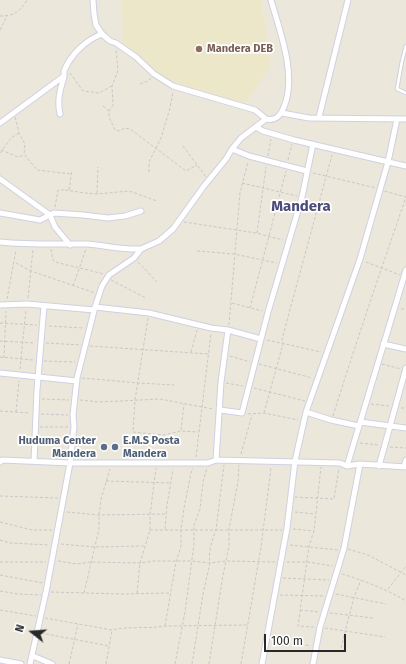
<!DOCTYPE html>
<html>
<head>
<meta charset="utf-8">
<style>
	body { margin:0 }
	#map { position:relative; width:406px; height:664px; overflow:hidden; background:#ebe7db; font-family:"Fira Sans",sans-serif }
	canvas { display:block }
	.north { position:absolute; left:12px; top:612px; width:40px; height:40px; -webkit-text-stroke:3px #fff; paint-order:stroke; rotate:287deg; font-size:11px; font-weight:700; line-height:16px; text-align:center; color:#292929 }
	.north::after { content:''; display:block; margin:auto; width:14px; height:18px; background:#292929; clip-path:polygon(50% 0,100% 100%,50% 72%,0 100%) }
	.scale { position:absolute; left:264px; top:634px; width:82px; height:18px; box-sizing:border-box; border:2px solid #292929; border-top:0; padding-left:5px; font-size:12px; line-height:14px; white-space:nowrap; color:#292929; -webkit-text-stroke:3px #fff; paint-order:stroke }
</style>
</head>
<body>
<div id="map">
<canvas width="406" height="664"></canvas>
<div class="north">N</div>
<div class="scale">100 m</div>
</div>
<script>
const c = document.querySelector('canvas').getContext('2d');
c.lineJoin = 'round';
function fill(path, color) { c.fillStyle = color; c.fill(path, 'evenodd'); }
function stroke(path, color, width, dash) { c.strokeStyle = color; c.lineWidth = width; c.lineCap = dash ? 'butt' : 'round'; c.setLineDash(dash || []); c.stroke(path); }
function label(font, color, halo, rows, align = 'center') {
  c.font = font + ' "Fira Sans",sans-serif'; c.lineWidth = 3.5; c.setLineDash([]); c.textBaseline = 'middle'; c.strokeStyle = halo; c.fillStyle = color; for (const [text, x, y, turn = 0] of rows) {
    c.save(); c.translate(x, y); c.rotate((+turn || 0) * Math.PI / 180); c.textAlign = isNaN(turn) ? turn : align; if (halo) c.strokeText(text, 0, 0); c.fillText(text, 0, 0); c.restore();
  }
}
const education = new Path2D(`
	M122 0H261L271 66 245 104 204 93 163 77 123 43Z`);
const path = new Path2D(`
	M0 16C15 16 19 12 27 0
	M0 30 7 16
	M70 73 83 91 99 93 112 86
	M140 84 148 81 151 78
	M103 106 109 111V117L115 130 119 131 125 128 130 129 186 171 197 165
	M109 111 113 105 112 86 118 71 116 50
	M15 117 19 133 25 144 24 154 37 170 71 174
	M183 146 206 177
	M1 150 18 157 24 155
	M0 153 11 138 19 133
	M268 156 271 139
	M288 160 292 144
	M149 172V162L161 138 170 108 173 91
	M313 173 376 188
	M242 183 297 196
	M65 190 85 193 97 194 129 191 157 201
	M69 190 72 170
	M97 193 98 167
	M55 207 58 190H64
	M184 222 256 233 283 240
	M257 233 266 167
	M51 249 53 260 55 262 104 274
	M197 251 234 254 277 263
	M138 262 157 282
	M366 262 400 275
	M16 263 31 271 95 293
	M111 280 146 298
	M73 286 86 249
	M28 298 33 249
	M7 299 16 250
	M232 303 262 311
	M250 308 286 171
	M401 309H406
	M148 318 135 400 133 432 163 435 181 431 198 432
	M0 323 37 325
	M229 325 240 193 248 162
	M49 326 83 328
	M267 340 321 352
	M0 341 35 343
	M46 343 81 345
	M90 346 208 354
	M191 352 197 330
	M230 356 250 362
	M0 357 33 360
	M4 358 6 311
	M44 361 75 362
	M259 364 312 378
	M382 364 401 369
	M20 369 26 309
	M82 378 138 383 174 385
	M226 383 243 386
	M254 388 305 401
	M42 399 69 400
	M80 400 100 402 160 399 213 409
	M371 404 389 406
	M401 408H406
	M0 411 30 413
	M16 412 19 381
	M264 413 283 344 282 339 332 155
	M41 414 68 415
	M248 414 264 413 298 420
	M333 416C356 342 381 270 406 197L384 191
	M40 427H69
	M181 430 184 404
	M360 443 379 445
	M390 447 406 448
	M241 454 252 415
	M196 457 211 333
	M106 481 171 483
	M0 496 58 498
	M295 497 334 499 339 468
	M67 512 99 515 166 514
	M295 512 315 514
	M0 522 32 530H52
	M165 529 167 505 173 469
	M293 529 314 531
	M150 530H282
	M0 540 10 543 49 545
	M61 544 94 547 144 546
	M290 545 338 550
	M348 549 368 555 406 575
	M58 561 77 564 91 562 140 563 154 561H192L210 563 226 561 276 562
	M0 562H46
	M287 562H307L333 566
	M342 574C365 581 386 589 406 601
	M0 575 43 583
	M283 578 329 580
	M388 589 406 566
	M0 591 18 594 41 595
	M51 592 121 594 169 593
	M84 593 99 529V515L101 499 110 469
	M137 593 140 563 150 530V515L156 468
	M336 594 386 604
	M280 595 325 596
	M0 610 36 616
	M300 610 319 612
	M330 613 373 618
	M45 618 112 630C129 626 147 629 165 626L247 625
	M165 626 176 562 181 546V529L184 508 191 473 193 468
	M314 627 298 626 309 546 314 531 321 467
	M325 628 385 637
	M41 633 109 646
	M296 643 311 646
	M341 648 354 597 361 580
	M69 664 78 624
	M106 664 112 630
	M175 664 185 612 194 544V525L200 509 203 482 207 468
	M192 664 203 594 210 563C208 552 212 540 216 530L224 465
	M209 664 222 581 229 545V529L238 482 239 465
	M241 664 261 547 271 468`);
const service = new Path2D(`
	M406 46 402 61 397 89 406 93`);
const minor = new Path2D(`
	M93 0 94 14 96 25 102 34 110 41 116 43 136 57 154 74 173 86 255 110 266 119
	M282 113 309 118 406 119
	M60 114C57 100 60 90 64 77 64 75 64 73 64 71 71 54 86 40 102 34
	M319 117 348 0
	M0 123 64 76
	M256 127 263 131 294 140 406 166
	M232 149 249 156 307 171
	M0 179 50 215 55 227 70 245
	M0 213 40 220 54 213 83 215 108 218 125 216 141 211
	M0 242C29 245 57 244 86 244 104 245 122 250 141 249
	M0 305 27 304 94 310
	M95 307 149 313 211 328 228 330 261 339
	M383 344 406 349
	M0 373 77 381
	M220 410 242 413 268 312 302 197 313 144
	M306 412 331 420 359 426
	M360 422 406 428
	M216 460 221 382 228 330
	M34 461 37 390 44 306
	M0 462 2 460 70 463H208L216 460 340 463 347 466 360 464 406 467
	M347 466 406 270
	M379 466 406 368
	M404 467 406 460
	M33 656 52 664
	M0 660 21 664
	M30 664 46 592 70 463 74 427 73 415 77 378 95 307 102 286 109 275 134 258 141 249 159 241 173 229 204 186 226 159 232 149 241 138 266 119C276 121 280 116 284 107 297 75 280 32 271 0
	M262 664 287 528 295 461 306 412 360 259 388 162 397 119
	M313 664 320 627 344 548 360 464`);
const markers = [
	[199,49,4,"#8d6e63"],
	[104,447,4,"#5c6f8a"],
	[115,447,4,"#5c6f8a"]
];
const educationNames = [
	["Mandera DEB",207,49]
];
const serviceNames = [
	["Huduma Center",96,441],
	["Mandera",96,454],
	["E.M.S Posta",123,441,"left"],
	["Mandera",123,454,"left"]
];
const districtNames = [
	["Mandera",301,207]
];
fill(education, '#ede7ca');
stroke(service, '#d0d0e2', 4.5);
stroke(minor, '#d0d0e2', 7);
stroke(path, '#c7c7c7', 1, [3, 2]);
stroke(service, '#fff', 2.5);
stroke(minor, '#fff', 5);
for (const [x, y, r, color] of markers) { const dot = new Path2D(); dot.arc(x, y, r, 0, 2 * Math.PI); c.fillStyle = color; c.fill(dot); stroke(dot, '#fff', 1.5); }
label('bold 11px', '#785e54', '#fff', educationNames, 'left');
label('bold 11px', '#4e5e75', '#fff', serviceNames, 'right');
label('bold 15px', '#4a4b78', '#fff', districtNames);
</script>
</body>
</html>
